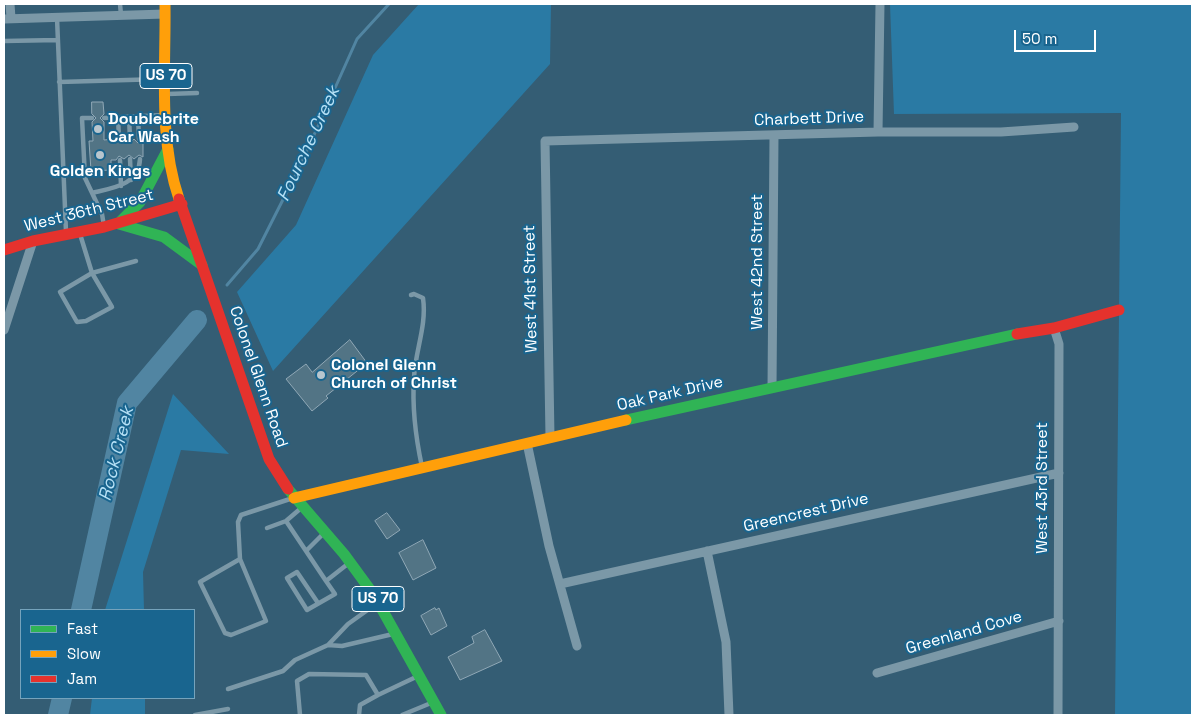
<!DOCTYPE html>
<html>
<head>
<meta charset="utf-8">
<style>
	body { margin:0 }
	#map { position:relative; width:1196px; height:719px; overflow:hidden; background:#345d74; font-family:"Space Grotesk",sans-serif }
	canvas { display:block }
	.frame { position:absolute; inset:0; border:5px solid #fff; pointer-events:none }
	.legend { position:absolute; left:20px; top:609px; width:175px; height:90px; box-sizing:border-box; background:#19658f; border:1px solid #75a3bc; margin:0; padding:6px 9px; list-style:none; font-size:15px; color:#fff }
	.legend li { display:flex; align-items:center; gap:10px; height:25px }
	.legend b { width:25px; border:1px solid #75a3bc }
	.scale { position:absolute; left:1014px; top:30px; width:82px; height:22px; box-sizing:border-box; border:2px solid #fff; border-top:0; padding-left:6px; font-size:15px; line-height:18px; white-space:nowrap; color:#fff; -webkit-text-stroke:4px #19658f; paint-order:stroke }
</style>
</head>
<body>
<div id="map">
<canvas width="1196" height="719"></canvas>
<div class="frame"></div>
<ul class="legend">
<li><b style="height:6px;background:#30b455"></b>Fast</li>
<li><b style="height:6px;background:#ff9f0a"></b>Slow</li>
<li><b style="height:6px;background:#e5322d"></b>Jam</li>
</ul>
<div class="scale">50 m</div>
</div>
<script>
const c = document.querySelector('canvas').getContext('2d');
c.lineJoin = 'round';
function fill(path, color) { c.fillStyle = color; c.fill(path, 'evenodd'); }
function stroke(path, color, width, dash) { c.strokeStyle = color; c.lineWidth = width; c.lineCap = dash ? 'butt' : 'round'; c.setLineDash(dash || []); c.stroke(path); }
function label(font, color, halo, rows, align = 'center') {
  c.font = font + ' "Space Grotesk",sans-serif'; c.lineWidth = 4; c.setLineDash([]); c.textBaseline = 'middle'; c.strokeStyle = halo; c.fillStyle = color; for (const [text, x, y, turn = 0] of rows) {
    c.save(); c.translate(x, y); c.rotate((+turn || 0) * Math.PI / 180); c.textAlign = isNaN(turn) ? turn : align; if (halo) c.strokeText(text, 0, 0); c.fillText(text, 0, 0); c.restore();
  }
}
const green = new Path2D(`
	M419 4H551L550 64 273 371 237 292 296 225 373 55Z
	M890 4H1192V715H1115L1121 113 894 114Z
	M173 394 229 454 181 450 143 572 144 610H105Z
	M92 698H145V715H90Z`);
const stream = new Path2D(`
	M227 285 258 249 301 164 357 39 389 4`);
const river = new Path2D(`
	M81 610 127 403 197 320
	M58 715 62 698`);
const building = new Path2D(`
	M92 102H103L104 114 100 118 104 122V140L115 139 119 143 123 139 130 143 134 139 138 143 143 141V157L139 155 134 159 129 155 124 159 119 156 116 160H111V170L91 171 89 141H93L92 122 96 118 92 114Z
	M350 340 367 363 326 396 328 398 312 411 286 379 306 364 312 372Z
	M387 513 400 530 387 539 375 521Z
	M423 540 436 568 413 580 399 553Z
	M435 608 436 610 439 608 447 626 431 635 421 616Z
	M485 630 502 661 460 680 448 657 474 643 472 637Z`);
const lane = new Path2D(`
	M120 4 121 15
	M57 18 66 232
	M4 41 58 40
	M59 82 162 79
	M167 94 197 93
	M138 116 139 139
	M118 117 119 139
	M129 117 130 139
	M92 118H82L85 178 102 214 104 226
	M104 118 164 115
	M130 159 131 180
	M120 160 121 186
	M92 193C113 188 139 185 140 159
	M80 234 92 273 60 292 77 322 86 321 112 307 92 273 136 261
	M411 295 414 294 423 298C427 326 415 351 414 378 412 407 416 439 422 467
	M286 521 300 509
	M267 528 286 521 326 581 349 563
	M306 551 322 535
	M240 559 200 582 225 633 231 635 266 621 240 559 238 522 241 515 290 499
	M318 603 297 572 287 578 307 610 335 594 326 581
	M328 645 342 646 393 634
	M228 689 283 671 295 660 328 645 348 624 376 604
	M195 715 228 709
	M300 715 297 681 309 674 366 675 378 695 416 677
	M359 715 360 705 378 695
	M402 715 431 703`);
const street = new Path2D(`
	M10 4 11 18
	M4 19 165 14
	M878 132 880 4
	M1054 328 1059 344 1058 715
	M4 330 33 241
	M772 388 774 136
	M550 437 545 141 878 132H1001L1074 127
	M527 443 549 546 577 646
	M707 551 726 642 729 715
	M560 584 1059 473
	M877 673 1059 621`);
const fast = new Path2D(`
	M121 221 140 202 168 149
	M119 224 164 237 202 265
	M626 420 1017 334
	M288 489 344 554 374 595 441 715`);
const slow = new Path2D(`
	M165 4C166 68 158 138 179 199
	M294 498 626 420`);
const jam = new Path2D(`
	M179 199 269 459 288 489
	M4 250 33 241 104 227 182 204
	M1017 334 1054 328 1119 310`);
const markers = [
	[98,129,5,"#b8c6ce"],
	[100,155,5,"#b8c6ce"],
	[321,375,5,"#b8c6ce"]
];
const shields = [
	[166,76,52],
	[378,599,52]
];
const shieldNames = [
	["US 70",166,76],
	["US 70",378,599]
];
const streetNames = [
	["Charbett Drive",809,119,-2],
	["West 36th Street",89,211,-14],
	["West 42nd Street",758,262,-90],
	["West 41st Street",531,289,-91],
	["Colonel Glenn Road",258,377,71],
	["Oak Park Drive",670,394,-13],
	["West 43rd Street",1043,488,-90],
	["Greencrest Drive",806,513,-13],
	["Greenland Cove",964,633,-16]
];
const poiNames = [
	["Doublebrite",108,120],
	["Car Wash",108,138],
	["Golden Kings",100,172,"center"],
	["Colonel Glenn",331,366],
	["Church of Christ",331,384]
];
const waterNames = [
	["Fourche Creek",309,144,-65],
	["Rock Creek",117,454,-76]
];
fill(green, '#2a7aa4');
stroke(stream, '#5185a2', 3);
stroke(river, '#5185a2', 20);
fill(building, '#527485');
stroke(building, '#90a8b6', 1);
stroke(lane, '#7b98a7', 4.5);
stroke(street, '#7b98a7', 9);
stroke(fast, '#30b455', 11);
stroke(slow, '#ff9f0a', 11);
stroke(jam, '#e5322d', 11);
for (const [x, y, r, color] of markers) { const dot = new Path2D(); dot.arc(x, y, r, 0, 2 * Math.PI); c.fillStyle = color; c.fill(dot); stroke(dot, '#19658f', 2); }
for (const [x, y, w] of shields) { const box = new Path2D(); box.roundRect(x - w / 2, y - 12.5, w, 25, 4); c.fillStyle = '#19658f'; c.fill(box); stroke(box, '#fff', 1); }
label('bold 15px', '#fff', null, shieldNames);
label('16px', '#fff', '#19658f', streetNames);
label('bold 16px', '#fff', '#19658f', poiNames, 'left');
label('italic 18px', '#b6e1f6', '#19658f', waterNames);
</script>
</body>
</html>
